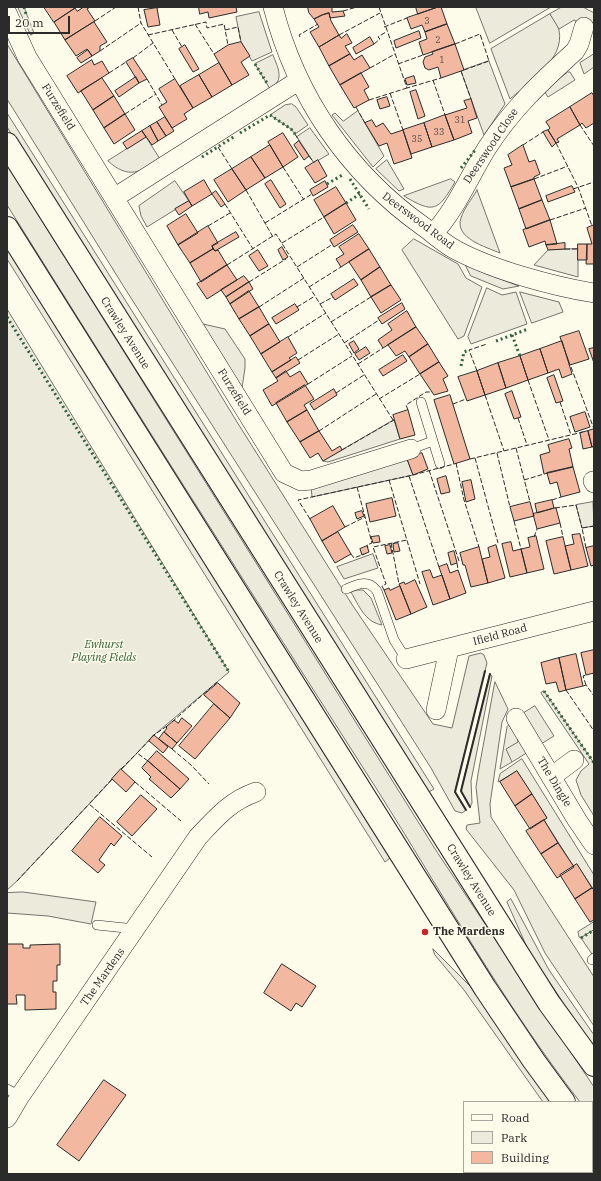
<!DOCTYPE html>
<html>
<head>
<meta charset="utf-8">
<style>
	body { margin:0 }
	#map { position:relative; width:601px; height:1181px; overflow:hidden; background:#fdfbea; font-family:"IBM Plex Serif",serif }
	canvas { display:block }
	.frame { position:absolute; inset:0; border:8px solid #2b2b2b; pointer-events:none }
	.legend { position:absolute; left:463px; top:1101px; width:130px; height:72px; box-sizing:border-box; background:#fdfbea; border:1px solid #a9a89e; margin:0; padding:5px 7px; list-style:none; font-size:12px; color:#2b2b2b }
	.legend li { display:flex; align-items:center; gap:8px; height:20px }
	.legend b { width:20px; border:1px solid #a9a89e }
	.scale { position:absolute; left:8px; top:16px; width:62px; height:18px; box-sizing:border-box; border:2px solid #2b2b2b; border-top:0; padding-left:5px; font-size:12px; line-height:14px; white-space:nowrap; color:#2b2b2b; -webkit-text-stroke:3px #fdfbea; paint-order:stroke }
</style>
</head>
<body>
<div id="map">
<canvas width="601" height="1181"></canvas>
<div class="frame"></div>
<ul class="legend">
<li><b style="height:5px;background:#fdfbea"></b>Road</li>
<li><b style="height:11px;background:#ecebdb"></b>Park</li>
<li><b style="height:11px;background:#f2b8a0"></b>Building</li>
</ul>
<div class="scale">20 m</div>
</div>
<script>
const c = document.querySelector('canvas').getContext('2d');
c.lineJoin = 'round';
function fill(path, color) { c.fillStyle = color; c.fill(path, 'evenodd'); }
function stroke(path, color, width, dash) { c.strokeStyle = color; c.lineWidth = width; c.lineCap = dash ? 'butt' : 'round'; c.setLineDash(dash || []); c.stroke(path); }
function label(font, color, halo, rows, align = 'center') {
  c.font = font + ' "IBM Plex Serif",serif'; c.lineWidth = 3; c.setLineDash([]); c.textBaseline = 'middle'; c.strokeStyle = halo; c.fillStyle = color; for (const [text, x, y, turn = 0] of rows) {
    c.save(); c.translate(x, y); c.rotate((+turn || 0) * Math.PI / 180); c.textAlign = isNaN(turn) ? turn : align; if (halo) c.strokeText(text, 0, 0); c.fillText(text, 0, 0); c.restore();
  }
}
const green = new Path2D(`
	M18 7H24L34 33 31 35Z
	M476 7H551L490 43Z
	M259 12 272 52 252 61 241 42 236 17Z
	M550 14C553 19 558 25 559 30 565 60 529 82 510 99L491 49Z
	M7 44 237 422 353 606 433 724 452 728 469 656 481 653 484 655 487 663 455 791 466 810 462 813 455 811 431 768 124 287 7 99Z
	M594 54V67L584 74 580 63Z
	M273 55C278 68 285 80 270 89L255 64Z
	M489 61 505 104 484 135 461 71Z
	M568 72H570L575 80 548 97 544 91Z
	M292 104 296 107 308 125 295 134 291 129 270 115 285 105Z
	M358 111 384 156 373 167 332 115 335 113 343 121Z
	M7 113 434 789 427 793 7 127Z
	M310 128 329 154 314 163 297 137Z
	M146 137 160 159C140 172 129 180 108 161Z
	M387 160 404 189 399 191 376 169Z
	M7 165 437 852 594 1087V1120L592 1117V1102H580C503 1003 443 894 376 788 252 594 129 400 7 205Z
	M451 179 455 182C438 211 434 214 404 196Z
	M175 181 189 201 147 227 141 216 139 206Z
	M477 190 500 253C486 247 454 238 461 218 464 208 472 199 477 190Z
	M414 239 458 264 466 278 482 287 464 336 458 339 402 250Z
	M7 249 390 858 385 862 7 259Z
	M578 249V277L534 265 548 250Z
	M487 288 502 295 516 292 527 324 471 344 468 337Z
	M520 292 559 302 563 312 532 323Z
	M7 309 229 672 154 735 17 881 7 890Z
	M394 420 400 439 328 462 323 461Z
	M407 459 413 475 312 497 311 486Z
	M593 502 594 526 582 528 576 505Z
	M358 590H363L371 598 382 625C365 622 359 606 351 592Z
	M490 674 492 676 471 781 472 803 470 807 461 791Z
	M495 682 508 709 502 722 490 804 491 817 594 977V1026L545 953 514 890 466 829 467 825 480 823 476 787 478 774Z
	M544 691 594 763V816L581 795 576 780 581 771 589 764 541 693Z
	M509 725 518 739V742L512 762 500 769 507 727Z
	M522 759 594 875V890L577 865 574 867 544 820 547 818 517 771 498 782 500 774Z
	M511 899 549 970 594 1035V1048L529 952 507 902Z
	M594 922V930L581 938 579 937 578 932Z
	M433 949 471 987 551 1102H543L464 990 435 955Z`);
const parking = new Path2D(`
	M562 7H583L594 13V31L574 20 559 29 550 14Z
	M464 262 489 275 519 286 503 289 471 276Z
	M203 324 225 329 245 359V368L242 388Z
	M373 554 378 568 344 579 337 567Z
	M535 706 554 736 512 762 506 749 518 742V739L508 723Z
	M23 892 96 902 91 924 48 916 7 913V893Z
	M594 930V957L581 938Z`);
const building = new Path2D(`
	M44 7H75V8L54 22Z
	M84 7H90L87 9 95 21 65 40 54 22 75 8 77 11Z
	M199 7H236L237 12 209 18 208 12 200 14Z
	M308 7H332V12L343 11 345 16 330 18 329 13 322 15 314 19 309 13Z
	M416 7H438L418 14Z
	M438 7H441L447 24 425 32 422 25 411 29 407 18Z
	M157 8 160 25 148 27 144 10Z
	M329 13 331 21 339 35 319 47 310 32 319 27 314 19 322 15Z
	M94 22 107 42 100 46V51L92 56 87 49 76 56 65 40Z
	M447 24 455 44 423 55 419 42 427 39 425 32Z
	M419 31 421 38 396 48 394 41Z
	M347 34 352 43 345 46 350 54 329 66 319 47 339 35 341 38Z
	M370 37 374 44 356 54 353 48Z
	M241 42 250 56 241 62 249 75 232 85 214 54 228 45Z
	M455 44 464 70 441 78 438 67 429 70 425 68 423 62 425 57 433 54 432 52Z
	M185 45 199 69 193 72 179 49Z
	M88 50 92 56 81 63 77 58Z
	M350 54 354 60 362 55 370 68 340 85 329 66Z
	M133 58 147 79 139 83 126 62Z
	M92 60 94 65 102 61 109 73 78 93 67 76Z
	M219 63 232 85 212 97 199 75Z
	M361 73 369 87 364 90 369 100 354 108 340 85Z
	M199 75 212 97 193 108 180 86Z
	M414 76 416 83 407 85 405 79Z
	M136 77 139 83 119 97 115 91Z
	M102 78 114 96 93 110 81 91Z
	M175 79 193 108 184 114 187 119 172 128 159 107 167 102 159 89Z
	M416 90 425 116 418 119 410 92Z
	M592 93 594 96V123L586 128 582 123 580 125 570 107Z
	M114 96 125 114 104 128 93 110Z
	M387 97 390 106 380 109 377 100Z
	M471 99 477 118 468 121 472 133 454 140 445 115 467 108 464 101Z
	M570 107 580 125 557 139 559 142 556 143 548 130 550 128 546 122Z
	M125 114 135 130 114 144 104 128Z
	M445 115 454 140 432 147 424 123Z
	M165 117 174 131 166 136 157 122Z
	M372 120 376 127 383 123 391 134 403 130 412 158 394 164 387 143 379 146 365 123Z
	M157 122 166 136 158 141 150 126Z
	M424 123 432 147 411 154 403 130Z
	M150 126 158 141 152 145 142 131Z
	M548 130 556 143 552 147 543 132Z
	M142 131 146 137 127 149 123 143Z
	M283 133 298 157 283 167 268 142Z
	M299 141 309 156 304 160 294 145Z
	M270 145 283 167 265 178 251 157Z
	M523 145 529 162 535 160 540 174 534 177V179L511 187 504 168 512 165 508 155Z
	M251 157 265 178 246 190 232 169Z
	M318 160 327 176 315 183 305 168Z
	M232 169 246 190 228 202 214 180Z
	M534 179 542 200 519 209 511 187Z
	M204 180 212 194 192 206 184 192Z
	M271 180 286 204 280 208 265 184Z
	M325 181 328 187 313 196 310 190Z
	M572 186 575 192 548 202 546 196Z
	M336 187 346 203 324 217 314 200Z
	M216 191 225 204 221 207 212 194Z
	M542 200 550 220 526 229 519 209Z
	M189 201 192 206 179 215 175 209Z
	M346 203 356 220 334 234 324 217Z
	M186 214 198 233 178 245 167 226Z
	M550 220 557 244 546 245 545 241 529 247 523 230Z
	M353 225 358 232 334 247 330 240Z
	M594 225V264H586L587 244H592L587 228Z
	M208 226 218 243 212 246 213 249 190 263 178 245Z
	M236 232 239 237 215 251 212 246Z
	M359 234 369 249 341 267 336 259 344 254 339 247Z
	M565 243V249L548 250 546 245Z
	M578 244H587V260H578Z
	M282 247 288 257 283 260 278 250Z
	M213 249 215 251 218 250 227 265 201 282 190 263Z
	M369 249 380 267 361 280 349 262Z
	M258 250 268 266 259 271 249 256Z
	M227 265 237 280 207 299 197 284Z
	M380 267 391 285 371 297 361 280Z
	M244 276 249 282 226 297 221 290Z
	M354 279 358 285 335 300 331 294Z
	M249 282 253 289 230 304 226 297Z
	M391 285 401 300 381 313 371 297Z
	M249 291 259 307 239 319 230 304Z
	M402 303 405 309 382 324 378 318Z
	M295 304 299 310 276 324 272 318Z
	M259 307 269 324 250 336 239 319Z
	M407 311 416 327 383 348 378 340 392 330 388 324Z
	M269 324 280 342 261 354 250 336Z
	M416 327 428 344 409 357 405 351 396 356 388 345Z
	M579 331 589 359 570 365 560 337Z
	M288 337 297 353 289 358 291 360 272 372 261 354Z
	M354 341 359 349 354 353 349 344Z
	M562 341 572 374 562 378 559 369 548 373 540 349Z
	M428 344 439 362 420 374 409 357Z
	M366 347 370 353 359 360 355 354Z
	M594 348V363L589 349Z
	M540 349 548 373 528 380 520 356Z
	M403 355 407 361 383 376 379 370Z
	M520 356 528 380 506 388 498 363Z
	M296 357 300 363 276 378 272 372Z
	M439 362 448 376 443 379 448 391 434 395 420 374Z
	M498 363 506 388 485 395 477 371Z
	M286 371 290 377 300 371 308 384 272 406 263 390 278 381 276 378Z
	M477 371 485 395 467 401 458 377Z
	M554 375 563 401 556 403 547 378Z
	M305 385 314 399 304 405 307 410 287 422 276 403Z
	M334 389 337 395 314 410 310 404Z
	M512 391 521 417 514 419 505 394Z
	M450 395 470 459 454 464 434 400Z
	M307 410 319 431 300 442 287 422Z
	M408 410 415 435 400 439 393 415Z
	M585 412 590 427 575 432 570 417Z
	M594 429V447H592L588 431Z
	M319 431 332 451 340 446 342 450 323 461 318 453 310 458 300 442Z
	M588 431 592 447 583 449 580 433Z
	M569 439 572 448 569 449 573 467 544 474 540 455 550 452 548 445Z
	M422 453 428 469 413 475 407 459Z
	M573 467 580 492 561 497 557 482 550 484 547 473Z
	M446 476 450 492 441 494 437 479Z
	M471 480 475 499 466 502 462 482Z
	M392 498 396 516 370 522 366 504Z
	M552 500 554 508 537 513 535 504Z
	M530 502 534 516 514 521 510 507Z
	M333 506 345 527 322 541 310 519Z
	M556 508 560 523 537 529 533 514Z
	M362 511 364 516 357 519 355 513Z
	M338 532 351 554 335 563 322 541Z
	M580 534 588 566 571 570 565 546 574 544 572 535Z
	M379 536 380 542 373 543 371 537Z
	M536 536 544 569 527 573 521 549 530 547 528 538Z
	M563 537 571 570 554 574 546 541Z
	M511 542 513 551 521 549 527 573 510 577 502 544Z
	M398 543 400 551 394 552 393 544Z
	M390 545 392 553 387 554 385 546Z
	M496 545 505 578 488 583 482 559 490 557 488 548Z
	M367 546 369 552 362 555 360 549Z
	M594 546V565L591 566 586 548Z
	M479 547 488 583 471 587 465 565H463L460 553Z
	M454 551 457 563 451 565 448 553Z
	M447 564 450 573 458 570 466 593 450 599 439 567Z
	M430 570 433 578 442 575 450 599 433 605 422 572Z
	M415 580 427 607 411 614 399 584 404 582 405 584Z
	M400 586 411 614 396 620 384 590 389 588 390 590Z
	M594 650V673L586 675 581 653Z
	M576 654 583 686 566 690 559 658Z
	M559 658 566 690 559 692 556 682 546 684 541 663Z
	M218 683 240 703 230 718 204 695Z
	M214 704 230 718 195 759 179 746Z
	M182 718 192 726 177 743 164 732 167 728 166 727 174 720 178 723Z
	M164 732 177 743 172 749 159 739Z
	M154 735 168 747 163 753 149 741Z
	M157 751 189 779 180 789 148 761Z
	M148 761 180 789 171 798 149 779 151 777 142 768Z
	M121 769 135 782 126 792 112 779Z
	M517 771 532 794 515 806 500 782Z
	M532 794 547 818 530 829 515 806Z
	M141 795 157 809 132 836 117 822Z
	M100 817 122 836 114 846 111 843 99 860 105 865 98 873 72 851Z
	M544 820 558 843 541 854 526 831Z
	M558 843 574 867 557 878 541 854Z
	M577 864 592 888 575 899 560 875Z
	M592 888 594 890V920L590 922 575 899Z
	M7 944H23V948H30V945L60 944V965H57V981H53V992H56V1009L25 1010V995H16L17 1004H7Z
	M282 964 316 986 302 1007 296 1003 291 1011 264 993Z
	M104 1080 126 1095 79 1161 57 1145Z`);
const lane = new Path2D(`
	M421 402 440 464
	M411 449 433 441
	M346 589C358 584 368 579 377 591L394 640 406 659
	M97 925 135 929
	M592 960 594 958
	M7 1089 20 1096`);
const street = new Path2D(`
	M273 7C296 97 348 173 424 227 434 234 444 244 456 250 493 270 552 286 594 293
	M7 13 27 57 284 473 301 481 311 480 411 449
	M114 198 298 81
	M433 234C456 209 469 177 487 148 512 109 541 82 575 51L579 44 584 27
	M593 481 594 483
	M406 659 594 611
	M436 710 449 649
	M516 718 577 820 594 845
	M551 777 574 760
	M7 1118 20 1096 198 837C216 818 230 801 256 792`);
const primary = new Path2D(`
	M7 144 549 1003 594 1065
	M7 228 485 988 534 1061 564 1102
	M592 1139 594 1142`);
const hedge = new Path2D(`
	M24 7 26 14
	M255 64 267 83
	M240 133 270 115 291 129 295 134
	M202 157 235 136
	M461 168 476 149
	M350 179 369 209
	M327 184 344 174
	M346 203 360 194
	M7 317 229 672
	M512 335 520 356
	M496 341 528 329
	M461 366 464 352 469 350
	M544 691 594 763
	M581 938 594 930`);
const fence = new Path2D(`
	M138 7 141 23 175 79
	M379 7 407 88 441 78
	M157 8 162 7
	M343 11 357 7
	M95 21 116 7
	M195 24 214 54
	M384 27 407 18
	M172 30 182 47
	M225 30 238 27 241 42
	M148 35 206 22 207 28 224 24 228 45
	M339 35 380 13
	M300 37 299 35 318 24
	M374 44 380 39 378 37 386 32
	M455 44 480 34 489 61 464 70
	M100 51 141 23
	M133 58 153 43
	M398 64 423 55
	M370 68 395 54
	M461 71 471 99
	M109 73 126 62
	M147 79 162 105
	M433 80 445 115
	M390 93 403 130
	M369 100 407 88
	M356 107 365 123
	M125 114 156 94
	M580 125 594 146
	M295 134 299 141
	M556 143 578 187 592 226
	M523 145 543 132
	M218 147 232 169
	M309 156 314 163
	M283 167 304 200
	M534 179 568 166
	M573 189 594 182
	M246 190 273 237
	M225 204 253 249
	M550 220 586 208
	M265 223 312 194
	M208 226 230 213
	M282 243 324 217
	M565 249H578
	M227 265 276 234 393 420
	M297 267 333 244
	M249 282 286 259
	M309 287 341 267
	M320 304 333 297
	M259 307 304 278
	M297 307 315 296
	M331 322 371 297
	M288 337 326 313
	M344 343 379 320
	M298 360 339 334
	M358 364 383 348
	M571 367 594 429
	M477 371 469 350 487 344
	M528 380 549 440
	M308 384 352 356
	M336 393 364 375
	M485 395 504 451
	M379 399 420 374
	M560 402 571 435
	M453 404 466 399
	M408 410 406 405 426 392H432
	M518 418 527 445
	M319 431 376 394
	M516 448 530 502
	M342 450 394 420
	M497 453 510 507
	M475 458 498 543
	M470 459 583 432
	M456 463 464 500 479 547
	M429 470 459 561 457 562
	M409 476 439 567
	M389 480 420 584
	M524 480 544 474
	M357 487 372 543 367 545 368 548
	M552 500 561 497
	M555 508 576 505 582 528
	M310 519 298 500 413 475 454 464
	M514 521 521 549
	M560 523 563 537
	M345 527 365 517
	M534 537 537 529
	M391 543 399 584
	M586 548 582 528 594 526
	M351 554 354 558 364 554
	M457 563 458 570
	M384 590 382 586 386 584 373 547 407 540
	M586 685 583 676 586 675
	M583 686 586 685 594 696
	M566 690 594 731
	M172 722 217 682
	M172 749 191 765 209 784
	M148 761 137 753 154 735 167 726
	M121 769 137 753
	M112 779 89 804 152 857
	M135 782 181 821
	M17 881 89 804`);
const wall = new Path2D(`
	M470 807 461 791 490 674
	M466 810 455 792 485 671`);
const markers = [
	[425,932,4,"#c62828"]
];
const numberNames = [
	["3",427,21],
	["2",438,40],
	["1",442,60],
	["31",460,120],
	["33",439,132],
	["35",417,139]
];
const streetNames = [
	["Furzefield",58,107,58],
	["Deerswood Close",491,146,-56],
	["Deerswood Road",418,221,37],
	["Crawley Avenue",125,333,58],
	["Furzefield",234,392,58],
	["Crawley Avenue",298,607,58],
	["Ifield Road",500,635,-15],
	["The Dingle",554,782,59],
	["Crawley Avenue",471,880,58],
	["The Mardens",103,977,-55]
];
const parkNames = [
	["Ewhurst",104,645],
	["Playing Fields",104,658]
];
const poiNames = [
	["The Mardens",433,932]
];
fill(green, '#ecebdb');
stroke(green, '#74746e', 1);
fill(parking, '#eceadb');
stroke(parking, '#74746e', 1);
fill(building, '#f2b8a0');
stroke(building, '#2b2b2b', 1);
stroke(lane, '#2b2b2b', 10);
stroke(street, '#2b2b2b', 20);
stroke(primary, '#2b2b2b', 24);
stroke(lane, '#fdfbea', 9);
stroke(street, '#fdfbea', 19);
stroke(primary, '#fdfbea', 22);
stroke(hedge, '#34623c', 3, [2, 3]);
stroke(fence, '#2b2b2b', 1, [5, 2]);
stroke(wall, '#2b2b2b', 2);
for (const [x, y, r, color] of markers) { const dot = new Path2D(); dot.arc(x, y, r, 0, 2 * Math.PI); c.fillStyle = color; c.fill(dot); stroke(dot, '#fdfbea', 1.5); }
label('9px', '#5d4e48', null, numberNames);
label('11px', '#2b2b2b', '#fdfbea', streetNames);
label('italic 11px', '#34623c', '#fdfbea', parkNames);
label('bold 11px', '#2b2b2b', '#fdfbea', poiNames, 'left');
</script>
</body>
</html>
